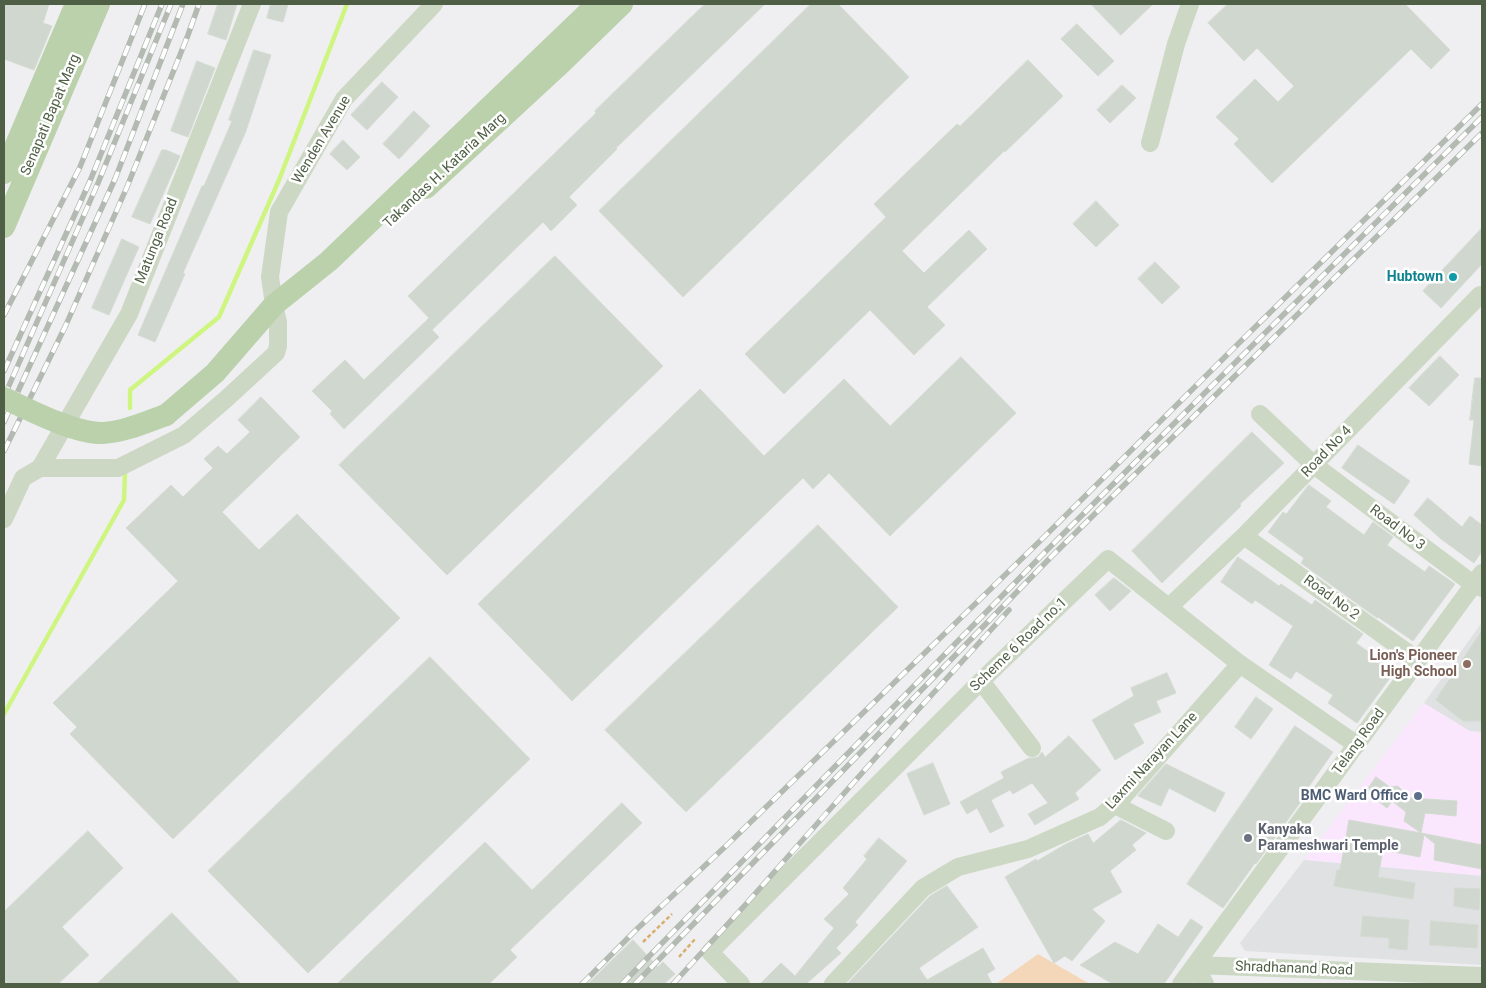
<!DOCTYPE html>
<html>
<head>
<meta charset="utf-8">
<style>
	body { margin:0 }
	#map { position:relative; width:1486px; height:988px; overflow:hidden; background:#efeff2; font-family:Roboto,sans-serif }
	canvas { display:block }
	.frame { position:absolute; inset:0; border:5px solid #4f5f45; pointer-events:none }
</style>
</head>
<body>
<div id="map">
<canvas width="1486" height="988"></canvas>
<div class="frame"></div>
</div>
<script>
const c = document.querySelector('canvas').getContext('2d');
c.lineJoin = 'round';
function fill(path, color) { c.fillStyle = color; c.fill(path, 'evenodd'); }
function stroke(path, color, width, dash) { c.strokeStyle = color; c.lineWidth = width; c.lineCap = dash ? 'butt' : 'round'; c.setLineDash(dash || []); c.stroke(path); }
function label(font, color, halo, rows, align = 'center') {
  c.font = font + ' Roboto,sans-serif'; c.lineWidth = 5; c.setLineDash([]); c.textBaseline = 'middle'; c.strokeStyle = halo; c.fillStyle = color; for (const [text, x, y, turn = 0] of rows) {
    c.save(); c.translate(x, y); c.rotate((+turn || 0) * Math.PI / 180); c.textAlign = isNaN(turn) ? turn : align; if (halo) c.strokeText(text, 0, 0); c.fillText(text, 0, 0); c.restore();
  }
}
const commercial = new Path2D(`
	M1424 703 1470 731 1482 732V876L1304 860Z`);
const education = new Path2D(`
	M1482 624V732L1470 731 1424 703 1480 625Z
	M1304 860 1482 876V965L1245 951 1240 943Z`);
const green = new Path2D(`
	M1038 954 1090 984H996Z`);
const stream = new Path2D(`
	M130 408V390L219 317 279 180 347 4
	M4 714 124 500 125 474`);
const building = new Path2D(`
	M4 4H49L43 23 52 26 34 70 4 59Z
	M218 4H237L226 40 208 34Z
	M271 4H288L283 22 267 18Z
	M705 4H765L616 148 617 149 569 197 577 205 551 231 543 222 432 330 439 337 344 429 330 414 332 411 312 391 345 360 364 380 429 318 408 296 596 113 595 111Z
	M811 4H838L909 77 683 297 599 211Z
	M1091 4H1153L1121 35Z
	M1228 4H1405L1450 50 1431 69 1411 49 1272 183 1234 144 1239 139 1216 117 1255 79 1278 102 1294 86 1257 48 1244 61 1208 23Z
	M1077 24 1114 61 1098 76 1061 39Z
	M254 50 271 55 246 131 183 273 185 274 155 342 138 335 202 186H204L232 121 229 120Z
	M1028 60 1063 96 1005 152 1004 151 902 251 924 273 969 230 987 249 927 307 945 325 914 355 870 310 784 394 745 354 886 217 874 204 957 124 960 126Z
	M197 61 215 68 188 137 171 131Z
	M382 82 398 97 367 130 351 115Z
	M1122 85 1136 98 1110 123 1097 110Z
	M414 111 430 126 399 159 383 144Z
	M343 140 360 157 347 170 330 154Z
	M162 150H166L180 156 150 224 132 217Z
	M1096 201 1119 225 1096 247 1073 224Z
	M1482 228V264L1441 308 1423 291Z
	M122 239 139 247 109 315 92 308Z
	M555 256 663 366 447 575 339 465Z
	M1155 262 1180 287 1162 304 1138 279Z
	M1440 356 1459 375 1429 406 1409 388Z
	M961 357 1016 413 890 536 829 473 813 489 803 478 572 701 478 604 700 389 764 456 844 379 890 426Z
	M1475 378H1482V466L1469 464 1474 420H1470Z
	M261 397 300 437 222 512 259 550 297 514 400 618 173 839 70 734 77 727 53 703 178 581 126 528 171 485 183 497 213 468 204 459 218 446 227 454 250 432 238 420Z
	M1252 432 1284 463 1240 504 1241 506 1162 583 1132 551Z
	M1358 445 1410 481 1394 504 1342 468Z
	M1309 485 1331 501 1326 507 1364 535 1373 522 1393 537 1387 545 1425 572 1429 566 1455 584 1413 641 1378 617 1377 618 1301 563 1304 558 1268 532 1283 512 1286 514Z
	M1428 498 1462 527 1470 516 1482 525V551L1474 563 1441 539 1414 515Z
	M818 525 898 607 686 812 605 730Z
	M1238 557 1279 586 1281 584 1312 605 1315 600 1363 634 1356 643 1395 671 1357 723 1328 703 1333 695 1296 671 1291 679 1269 665 1293 626 1255 600 1252 604 1221 582Z
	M1114 578 1131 591 1110 611 1095 595Z
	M1482 631V721H1463L1436 700Z
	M430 657 530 759 308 973 208 871Z
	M1167 673 1176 693 1156 701 1161 712 1133 724 1144 743 1115 760 1092 720 1134 696 1131 688Z
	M1256 697 1273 709 1251 739 1235 727Z
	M1295 726 1333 752 1305 792 1307 793 1256 864 1255 863 1223 908 1187 884Z
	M1069 736 1101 770 1075 793 1079 799 1035 825 1028 814 1048 803 1032 783 1013 794 1010 790 991 800 1004 826 990 833 977 808 967 814 960 802 1004 778 1001 772 1029 758H1034L1038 757 1042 752 1045 757Z
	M933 763 950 804 924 815 907 774Z
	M1166 764 1225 793 1215 812 1169 788 1161 806 1138 796Z
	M1376 777 1390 787 1398 786 1410 798 1457 801 1456 816 1425 813 1421 833 1482 845V869L1434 860 1435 844 1424 835 1420 857 1383 850 1378 877 1415 883 1413 899 1334 886 1337 870H1340L1349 820 1421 833 1404 821 1406 812 1392 801 1387 808 1366 792Z
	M622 803 642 823 510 950 517 957 489 984H337L485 842 532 890Z
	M1121 820 1146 833 1132 845 1136 850 1110 871 1122 892 1092 909 1105 921 1072 961 1065 956 1054 963 1005 877 1036 859 1037 861 1066 844 1088 834 1093 843Z
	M88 831 123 868 62 927 89 955 58 984H4V912Z
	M879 838 907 861 855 922 858 925 836 948 841 953 806 984H760L781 963 795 976 834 928 824 919 849 894 843 888 867 859 864 856Z
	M947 886 978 927 919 968 927 980 983 948 995 969 987 974 992 984H847L930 896Z
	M1455 888 1480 889 1479 910 1454 906Z
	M172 913 241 984H97Z
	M1363 916 1409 920 1407 950 1389 948V938L1361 936Z
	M1191 919 1203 927 1164 984H1113L1080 965 1115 942 1138 954 1158 924 1178 937Z
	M1431 921 1478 925 1477 948 1430 945Z
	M633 940 658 967 663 962 675 974 664 984H588Z`);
const path = new Path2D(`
	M643 942 672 914
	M679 957 696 938`);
const minor = new Path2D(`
	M1150 143 1176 44 1190 4
	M1260 414 1314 465 1473 584 1482 588
	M40 468 129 314 252 4
	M4 519 23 478 40 468H118L184 435 225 400 276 353 278 346V322L274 305 270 277 279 212 344 99 434 4
	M1244 536 1418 660
	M1169 607 1244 536 1480 295H1482
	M981 681 1032 748
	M1115 805 1166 831
	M1195 965 1482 976
	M1195 965 1205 984
	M741 984 710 952 981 681 1108 559 1240 664 1357 745
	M833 984 923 888 958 867 1028 849 1100 817 1122 798 1240 664
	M1181 984 1482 573`);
const major = new Path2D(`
	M4 173 76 4
	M426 188 556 68 622 4
	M4 227 99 4
	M166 415 215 373 274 305 329 261 597 4`);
const rail = new Path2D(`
	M4 315 80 167 145 4
	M4 371 90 181 162 4
	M4 397 98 183 171 4
	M4 422 115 179 183 4
	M4 451 65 327 127 187 188 35 199 4
	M582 984 638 928 727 845 1040 541 1240 342 1482 104
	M622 984 1047 550 1482 117
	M635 984 1051 557 1482 133
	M673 984 746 904 917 711 1009 610`);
const majorBridge = new Path2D(`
	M4 398C29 410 76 434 103 433 124 432 146 422 166 415`);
const markers = [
	[1453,277,5,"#0f9aa8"],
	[1467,664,5,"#8d6e63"],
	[1418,796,5,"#5c6f8a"],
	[1248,838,5,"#6b7280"]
];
const streetNames = [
	["Senapati Bapat Marg",51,115,-67],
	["Wenden Avenue",322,140,-59],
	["Takandas H. Kataria Marg",445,171,-43],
	["Matunga Road",157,241,-68],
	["Road No 4",1327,452,-46],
	["Road No 3",1397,528,37],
	["Road No 2",1331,598,36],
	["Scheme 6 Road no.1",1019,645,-44],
	["Telang Road",1359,742,-54],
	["Laxmi Narayan Lane",1152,761,-47],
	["Shradhanand Road",1294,969,2]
];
const cultureNames = [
	["Hubtown",1443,277]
];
const educationNames = [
	["Lion's Pioneer",1457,656],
	["High School",1457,672]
];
const serviceNames = [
	["BMC Ward Office",1408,796]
];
const worshipNames = [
	["Kanyaka",1258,830],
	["Parameshwari Temple",1258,846]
];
fill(commercial, '#fae7fe');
fill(education, '#e0e1e3');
fill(green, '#f4d7b9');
stroke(stream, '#cff581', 4.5);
fill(building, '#d0d7ce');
stroke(building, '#d4dbd2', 1);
stroke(path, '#d6af6d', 2.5, [4, 2.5]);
stroke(minor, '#ccd8c4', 18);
stroke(major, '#bad1ac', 22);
stroke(rail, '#b3bab1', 5.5);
stroke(rail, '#fff', 4, [11]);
stroke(majorBridge, '#bad1ac', 22);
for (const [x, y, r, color] of markers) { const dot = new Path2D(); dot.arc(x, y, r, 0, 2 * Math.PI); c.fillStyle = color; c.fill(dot); stroke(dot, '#fff', 2); }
label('14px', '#4f5f45', '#fff', streetNames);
label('bold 14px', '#0d838f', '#fff', cultureNames, 'right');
label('bold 14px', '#785e54', '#fff', educationNames, 'right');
label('bold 14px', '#4e5e75', '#fff', serviceNames, 'right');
label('bold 14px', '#5b616d', '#fff', worshipNames, 'left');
</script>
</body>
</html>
